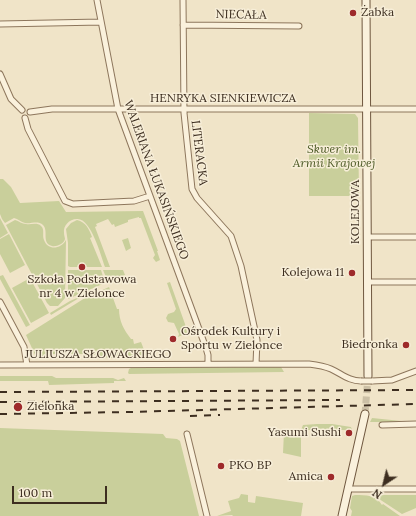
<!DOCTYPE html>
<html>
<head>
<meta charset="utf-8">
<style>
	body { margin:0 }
	#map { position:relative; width:416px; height:516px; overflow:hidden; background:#f0e4c8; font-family:Lora,serif }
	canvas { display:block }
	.north { position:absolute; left:364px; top:464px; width:40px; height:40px; -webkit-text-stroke:3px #f7eed8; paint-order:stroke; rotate:215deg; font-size:11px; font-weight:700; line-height:16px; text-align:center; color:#3d2e20 }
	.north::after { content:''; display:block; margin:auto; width:14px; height:18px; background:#3d2e20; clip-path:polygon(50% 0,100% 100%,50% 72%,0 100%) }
	.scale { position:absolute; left:12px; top:486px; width:95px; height:18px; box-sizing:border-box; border:2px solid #3d2e20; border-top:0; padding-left:5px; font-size:12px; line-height:14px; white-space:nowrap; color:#3d2e20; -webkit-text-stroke:3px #f7eed8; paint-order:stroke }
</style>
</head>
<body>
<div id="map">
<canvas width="416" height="516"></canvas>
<div class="north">N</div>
<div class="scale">100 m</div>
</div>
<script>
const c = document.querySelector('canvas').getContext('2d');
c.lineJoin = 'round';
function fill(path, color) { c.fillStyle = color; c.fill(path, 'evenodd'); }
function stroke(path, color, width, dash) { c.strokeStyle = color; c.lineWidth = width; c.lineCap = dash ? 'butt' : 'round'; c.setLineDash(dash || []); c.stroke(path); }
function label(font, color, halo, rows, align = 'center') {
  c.font = font + ' Lora,serif'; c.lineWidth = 3; c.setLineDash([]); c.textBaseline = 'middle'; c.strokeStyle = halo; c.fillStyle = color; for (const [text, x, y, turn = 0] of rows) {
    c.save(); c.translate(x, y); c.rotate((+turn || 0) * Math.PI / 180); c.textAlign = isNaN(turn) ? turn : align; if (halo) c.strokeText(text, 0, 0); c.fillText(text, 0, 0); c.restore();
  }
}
const green = new Path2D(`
	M309 113 355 114 358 118 359 196H309Z
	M0 179H3L11 187 20 203 59 201 66 212 143 211 158 251H157L160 260 156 262 153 258 155 255 141 218H139V217L128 220V222L115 227 114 224 112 225 108 219 96 224 97 226 95 227 110 267H105C101 256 91 218 77 219 69 219 63 226 64 233 64 235 65 238 65 239 64 244 56 247 52 246 41 243 49 231 43 225 38 220 31 224 25 223 21 222 18 219 14 218L5 223 2 219 0 214Z
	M0 218 8 233 0 238Z
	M15 220C19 221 22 224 26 224 31 225 37 222 41 226 45 229 42 236 44 240 48 251 61 249 66 240L65 298 58 306H50L47 303 6 225Z
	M77 220C86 222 89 229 92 237L90 238 102 267H70L68 266V243L66 229 71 223Z
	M9 234 25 265 10 273 0 254V239Z
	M128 238 131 248 126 251 122 240Z
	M68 270H101L105 283 68 299Z
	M103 270H123L125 275 108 282Z
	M3 275 30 325 26 327 0 279V276Z
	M30 278 49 313 31 323 12 288Z
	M170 282 185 324 187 333 178 337 179 334 174 323 168 322 166 318 168 314 174 312 176 309 167 283Z
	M109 287 117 309H119C119 321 124 330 131 339H133L134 344 141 342 146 355H139L142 358H109L91 354H53L45 357H36L26 335 85 298Z
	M84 295 51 315 50 313 70 301Z
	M278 367H281L284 372 129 374 128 373 129 369 131 368Z
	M0 376H52L56 378H113L118 380 124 378 126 381H114V383L49 385 48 381H0Z
	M372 418 411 422H370Z
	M317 424H332L351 427 352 430H301V457L283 453 284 432H294V430H301L303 425Z
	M0 428 163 434 166 438 177 439 180 441 199 516H0Z
	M241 494 248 495V502L255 503 256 496 303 503 301 516H233L232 515 217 516 231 511 228 501 239 498Z
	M355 495C366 495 376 495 382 505L383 504 400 516H351L352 511 350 508 352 496Z
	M373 495H416V508L402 514Z`);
const secondaryTunnel = new Path2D(`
	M365 414 368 376`);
const street = new Path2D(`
	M97 0 118 109 206 348 208 355V364
	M183 0 184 113 192 189 197 198 231 236 241 266 257 340 256 364
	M0 24 101 22
	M183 25 299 26
	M0 74 11 99 22 110
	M30 112 52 109H416
	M25 118 28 129 65 201 73 204 134 201 150 196
	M367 237H416
	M367 282H416
	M0 302 24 347 27 365
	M0 365 309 364C317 365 324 366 331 369 342 374 349 381 361 381
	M372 381 392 380 416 371
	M382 425 416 424
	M187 434 207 516
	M349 489H416`);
const secondary = new Path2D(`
	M366 0 368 376
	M342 516 365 414`);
const rail = new Path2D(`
	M0 392 416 390
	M0 402 340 400
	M0 414 129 412 416 404
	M190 416 220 415`);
const streetBridge = new Path2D(`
	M361 381H372`);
const markers = [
	[353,13,4,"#9e2a2b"],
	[82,267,4,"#9e2a2b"],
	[352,273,4,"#9e2a2b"],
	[173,339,4,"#9e2a2b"],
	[406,345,4,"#9e2a2b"],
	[18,407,5,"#9e2a2b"],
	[349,433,4,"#9e2a2b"],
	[221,466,4,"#9e2a2b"],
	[331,477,4,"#9e2a2b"]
];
const poiNames = [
	["Żabka",361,13],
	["Kolejowa 11",344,273,"right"],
	["Szkoła Podstawowa",82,280,"center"],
	["nr 4 w Zielonce",82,294,"center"],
	["Ośrodek Kultury i",181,332],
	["Sportu w Zielonce",181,346],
	["Biedronka",398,345,"right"],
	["Zielonka",27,407],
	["Yasumi Sushi",341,433,"right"],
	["PKO BP",229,466],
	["Amica",323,477,"right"]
];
const streetNames = [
	["NIECAŁA",241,15,1],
	["HENRYKA SIENKIEWICZA",223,99],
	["LITERACKA",199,153,83],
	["WALERIANA ŁUKASIŃSKIEGO",156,180,70],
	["KOLEJOWA",356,212,-90],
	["JULIUSZA SŁOWACKIEGO",98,355]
];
const parkNames = [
	["Skwer im.",334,150],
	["Armii Krajowej",334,164]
];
fill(green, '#c9cf9b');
stroke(secondaryTunnel, '#ccc0a6', 7, [7, 3.5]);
stroke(street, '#8d765c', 7);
stroke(secondary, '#6f573f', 9);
stroke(street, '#faf1dc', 5);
stroke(secondary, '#faf1dc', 7);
stroke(rail, '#3d2e20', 2, [7, 7]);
stroke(streetBridge, '#8d765c', 7, []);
stroke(streetBridge, '#faf1dc', 5);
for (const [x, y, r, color] of markers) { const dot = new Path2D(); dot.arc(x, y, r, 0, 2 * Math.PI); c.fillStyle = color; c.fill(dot); stroke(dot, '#f7eed8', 1.5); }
label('12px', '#3d2e20', '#f7eed8', poiNames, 'left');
label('12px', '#3d2e20', '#f7eed8', streetNames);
label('italic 12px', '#4d5a26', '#f7eed8', parkNames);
</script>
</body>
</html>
